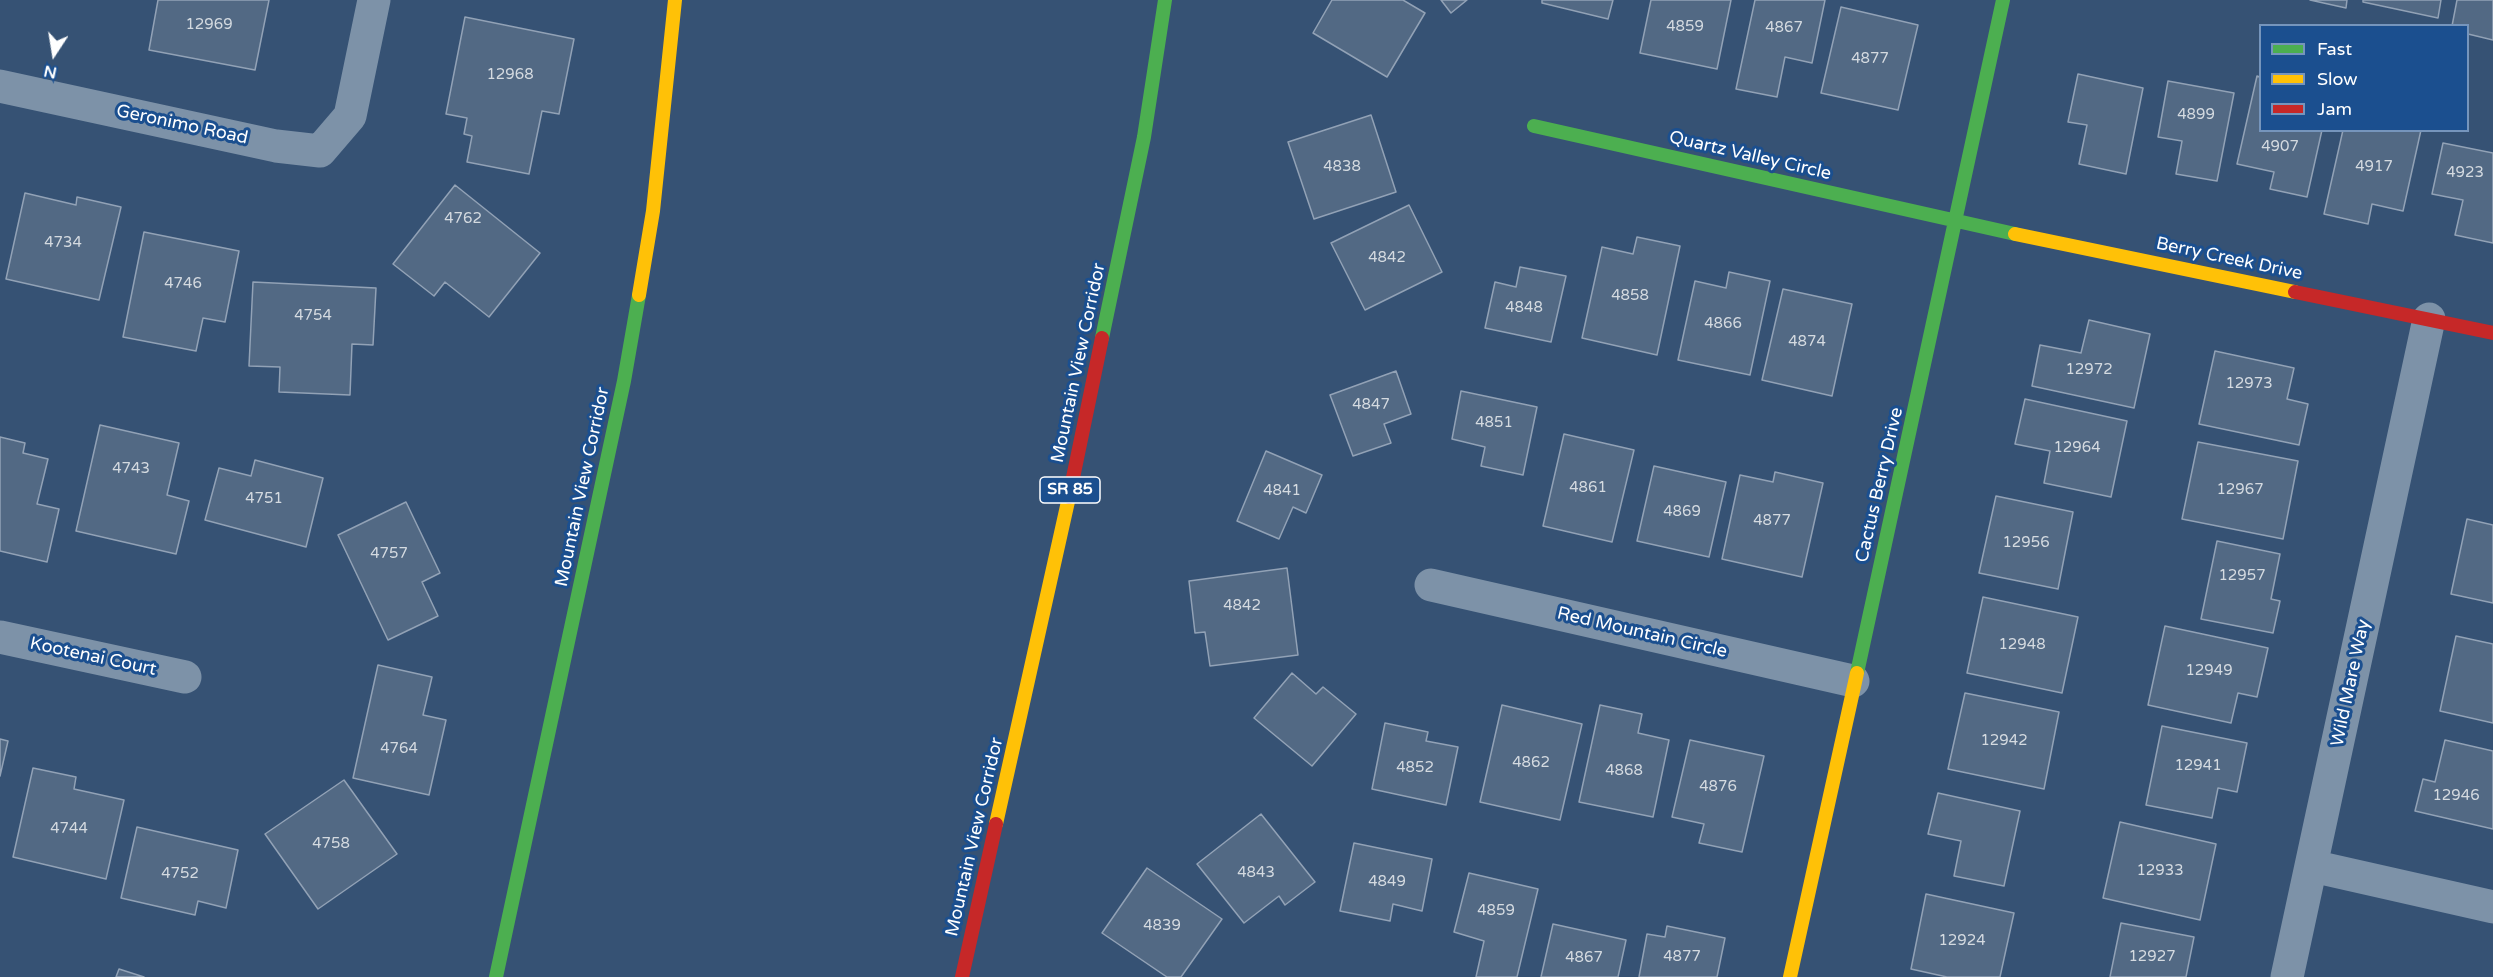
<!DOCTYPE html>
<html>
<head>
<meta charset="utf-8">
<style>
	body { margin:0 }
	#map { position:relative; width:2493px; height:977px; overflow:hidden; background:#365274; font-family:"Varela Round",sans-serif }
	canvas { display:block }
	.legend { position:absolute; left:2259px; top:24px; width:210px; height:108px; box-sizing:border-box; background:#1b4f8f; border:2px solid #7695bc; margin:0; padding:8px 10px; list-style:none; font-size:18px; color:#fff }
	.legend li { display:flex; align-items:center; gap:12px; height:30px }
	.legend b { width:30px; border:2px solid #7695bc }
	.north { position:absolute; left:24px; top:24px; width:60px; height:60px; -webkit-text-stroke:4px #1b4f8f; paint-order:stroke; rotate:192deg; font-size:16px; font-weight:700; line-height:24px; text-align:center; color:#fff }
	.north::after { content:''; display:block; margin:auto; width:21px; height:27px; background:#fff; clip-path:polygon(50% 0,100% 100%,50% 72%,0 100%) }
</style>
</head>
<body>
<div id="map">
<canvas width="2493" height="977"></canvas>
<ul class="legend">
<li><b style="height:8px;background:#4caf50"></b>Fast</li>
<li><b style="height:8px;background:#ffc107"></b>Slow</li>
<li><b style="height:8px;background:#c62828"></b>Jam</li>
</ul>
<div class="north">N</div>
</div>
<script>
const c = document.querySelector('canvas').getContext('2d');
c.lineJoin = 'round';
function fill(path, color) { c.fillStyle = color; c.fill(path, 'evenodd'); }
function stroke(path, color, width, dash) { c.strokeStyle = color; c.lineWidth = width; c.lineCap = dash ? 'butt' : 'round'; c.setLineDash(dash || []); c.stroke(path); }
function label(font, color, halo, rows, align = 'center') {
  c.font = font + ' "Varela Round",sans-serif'; c.lineWidth = 6; c.setLineDash([]); c.textBaseline = 'middle'; c.strokeStyle = halo; c.fillStyle = color; for (const [text, x, y, turn = 0] of rows) {
    c.save(); c.translate(x, y); c.rotate((+turn || 0) * Math.PI / 180); c.textAlign = isNaN(turn) ? turn : align; if (halo) c.strokeText(text, 0, 0); c.fillText(text, 0, 0); c.restore();
  }
}
const building = new Path2D(`
	M158 0H269L255 70 149 50Z
	M1332 0H1403L1425 13 1387 77 1313 33Z
	M1441 0H1467L1451 13Z
	M1542 0H1613L1608 19 1542 3Z
	M1651 0H1731L1717 69 1640 53Z
	M1755 0H1825L1812 63 1785 57 1777 97 1736 89Z
	M2310 0H2347L2346 8Z
	M2363 0H2441L2438 18 2363 2Z
	M2457 0H2493V40L2468 34V26H2452Z
	M1841 7 1918 25 1898 110 1821 93Z
	M465 17 574 39 559 114 542 111 529 174 467 162 472 136 464 134 467 118 446 114Z
	M2078 74 2143 88 2126 174 2079 164 2087 125 2068 122Z
	M2257 76 2260 77V130H2322L2307 197 2270 189 2274 172 2237 164Z
	M2168 81 2234 93 2217 181 2176 174 2182 141 2158 137Z
	M1371 115 1396 192 1314 219 1288 142Z
	M2343 130H2421L2403 211 2372 204 2368 224 2324 214Z
	M2443 143 2493 153V243L2455 235 2463 200 2432 194Z
	M455 185 540 253 489 317 445 282 434 296 393 264Z
	M25 193 76 205 77 197 121 207 99 300 6 279Z
	M1409 205 1442 272 1365 310 1331 243Z
	M144 232 239 251 225 322 203 318 196 351 123 337Z
	M1637 237 1680 246 1657 355 1582 338 1602 247 1633 254Z
	M1520 267 1566 276 1551 342 1485 328 1495 282 1516 287Z
	M1729 272 1770 281 1750 375 1678 360 1695 281 1726 288Z
	M253 282 376 288 373 345 352 344 350 395 279 392 280 367 249 366Z
	M1783 289 1852 304 1832 396 1762 380Z
	M2089 320 2150 334 2134 408 2032 386 2040 345 2081 353Z
	M2215 351 2294 368 2287 399 2308 404 2299 445 2199 424Z
	M1396 371 1411 414 1384 424 1391 443 1353 456 1330 395Z
	M1461 391 1537 407 1523 475 1481 466 1485 447 1452 439Z
	M2025 399 2127 421 2111 497 2044 483 2050 451 2015 444Z
	M100 425 179 443 167 495 189 501 176 554 76 531Z
	M1564 434 1634 450 1612 542 1543 526Z
	M0 437 25 443 23 453 48 459 37 504 59 509 47 562 0 551Z
	M2198 442 2298 461 2283 539 2182 519Z
	M1266 451 1322 475 1306 513 1293 507 1279 539 1237 521Z
	M255 460 323 478 306 547 205 520 219 468 251 476Z
	M1654 466 1726 482 1709 557 1637 541Z
	M1775 472 1823 483 1802 577 1722 559 1740 475 1773 482Z
	M1996 496 2073 512 2058 589 1979 573Z
	M406 502 440 573 422 582 438 616 388 640 338 535Z
	M2467 519 2493 525V603L2451 594Z
	M2217 541 2280 554 2271 599 2280 601 2273 633 2201 619Z
	M1287 568 1298 655 1210 666 1205 632 1195 633 1189 581Z
	M1983 597 2078 617 2062 693 1967 673Z
	M2165 626 2268 648 2257 697 2238 693 2231 723 2148 705Z
	M2456 636 2493 644V723L2440 711Z
	M378 665 432 677 423 715 446 720 429 795 353 778Z
	M1292 673 1316 694 1323 687 1356 714 1312 766 1254 718Z
	M1965 693 2059 712 2044 789 1948 769Z
	M1502 705 1582 724 1560 820 1480 802Z
	M1600 705 1642 714 1638 733 1669 740 1653 817 1579 802Z
	M1385 723 1428 732 1426 741 1458 747 1446 805 1372 789Z
	M2162 726 2247 743 2237 792 2218 788 2212 818 2146 805Z
	M0 739 8 741 0 776Z
	M1690 740 1764 756 1742 852 1699 843 1704 824 1672 817Z
	M2445 740 2493 751V829L2415 811 2423 779 2435 782Z
	M33 768 76 777 74 789 124 800 106 879 13 857Z
	M344 780 397 854 318 909 265 834Z
	M1938 793 2020 811 2004 886 1954 876 1961 841 1928 834Z
	M1261 814 1315 882 1285 905 1279 896 1244 923 1197 864Z
	M2120 822 2216 844 2200 920 2103 898Z
	M137 827 238 850 226 908 198 901 195 915 121 898Z
	M1354 843 1432 859 1422 911 1393 904 1390 921 1340 911Z
	M1147 868 1222 919 1181 977H1167L1102 933Z
	M1469 873 1538 889 1517 977H1476L1484 941 1454 932Z
	M1926 894 2014 913 2000 977H1947L1911 969Z
	M2121 923 2194 937 2186 977H2110Z
	M1553 924 1626 940 1618 977H1541Z
	M1667 926 1725 938 1717 977H1639L1647 934 1665 937Z
	M119 969 144 977H116Z`);
const street = new Path2D(`
	M0 86 276 146 320 151 350 116 374 0
	M1431 585 1853 681
	M0 637 185 677
	M2312 866 2493 907
	M2287 977 2429 319`);
const fast = new Path2D(`
	M1534 126 2015 234
	M1102 338 1144 137 1165 0
	M1857 673 2003 0
	M496 977 624 381 639 295`);
const slow = new Path2D(`
	M2015 234 2295 292
	M639 295 653 211 675 0
	M996 824 1069 497
	M1790 977 1857 673`);
const jam = new Path2D(`
	M2295 292 2493 333
	M1069 497 1102 338
	M962 977 996 824`);
const numberNames = [
	["12969",209,25],
	["4859",1685,27],
	["4867",1784,28],
	["4877",1870,59],
	["12968",510,75],
	["4899",2196,115],
	["4907",2280,147],
	["4838",1342,167],
	["4917",2374,167],
	["4923",2465,173],
	["4762",463,219],
	["4734",63,243],
	["4842",1387,258],
	["4746",183,284],
	["4858",1630,296],
	["4848",1524,308],
	["4754",313,316],
	["4866",1723,324],
	["4874",1807,342],
	["12972",2089,370],
	["12973",2249,384],
	["4847",1371,405],
	["4851",1494,423],
	["12964",2077,448],
	["4743",131,469],
	["4861",1588,488],
	["12967",2240,490],
	["4841",1282,491],
	["4751",264,499],
	["4869",1682,512],
	["4877",1772,521],
	["12956",2026,543],
	["4757",389,554],
	["12957",2242,576],
	["4842",1242,606],
	["12948",2022,645],
	["12949",2209,671],
	["12942",2004,741],
	["4764",399,749],
	["4862",1531,763],
	["12941",2198,766],
	["4852",1415,768],
	["4868",1624,771],
	["4876",1718,787],
	["12946",2456,796],
	["4744",69,829],
	["4758",331,844],
	["12933",2160,871],
	["4843",1256,873],
	["4752",180,874],
	["4849",1387,882],
	["4859",1496,911],
	["4839",1162,926],
	["12924",1962,941],
	["4877",1682,957],
	["12927",2152,957],
	["4867",1584,958]
];
const shields = [
	[1070,490,60]
];
const shieldNames = [
	["SR 85",1070,490]
];
const streetNames = [
	["Geronimo Road",182,125,12],
	["Quartz Valley Circle",1750,156,13],
	["Berry Creek Drive",2229,259,12],
	["Mountain View Corridor",1079,363,-78],
	["Cactus Berry Drive",1880,485,-77],
	["Mountain View Corridor",583,487,-78],
	["Red Mountain Circle",1642,633,13],
	["Kootenai Court",93,657,12],
	["Wild Mare Way",2351,683,-78],
	["Mountain View Corridor",975,837,-77]
];
fill(building, '#526984');
stroke(building, '#92a2b6', 1.5);
stroke(street, '#7d92a8', 33);
stroke(fast, '#4caf50', 14);
stroke(slow, '#ffc107', 14);
stroke(jam, '#c62828', 14);
label('15px', '#d4dae0', null, numberNames);
for (const [x, y, w] of shields) { const box = new Path2D(); box.roundRect(x - w / 2, y - 13, w, 26, 4.5); c.fillStyle = '#1b4f8f'; c.fill(box); stroke(box, '#fff', 1.5); }
label('bold 16px', '#fff', null, shieldNames);
label('18px', '#fff', '#1b4f8f', streetNames);
</script>
</body>
</html>
